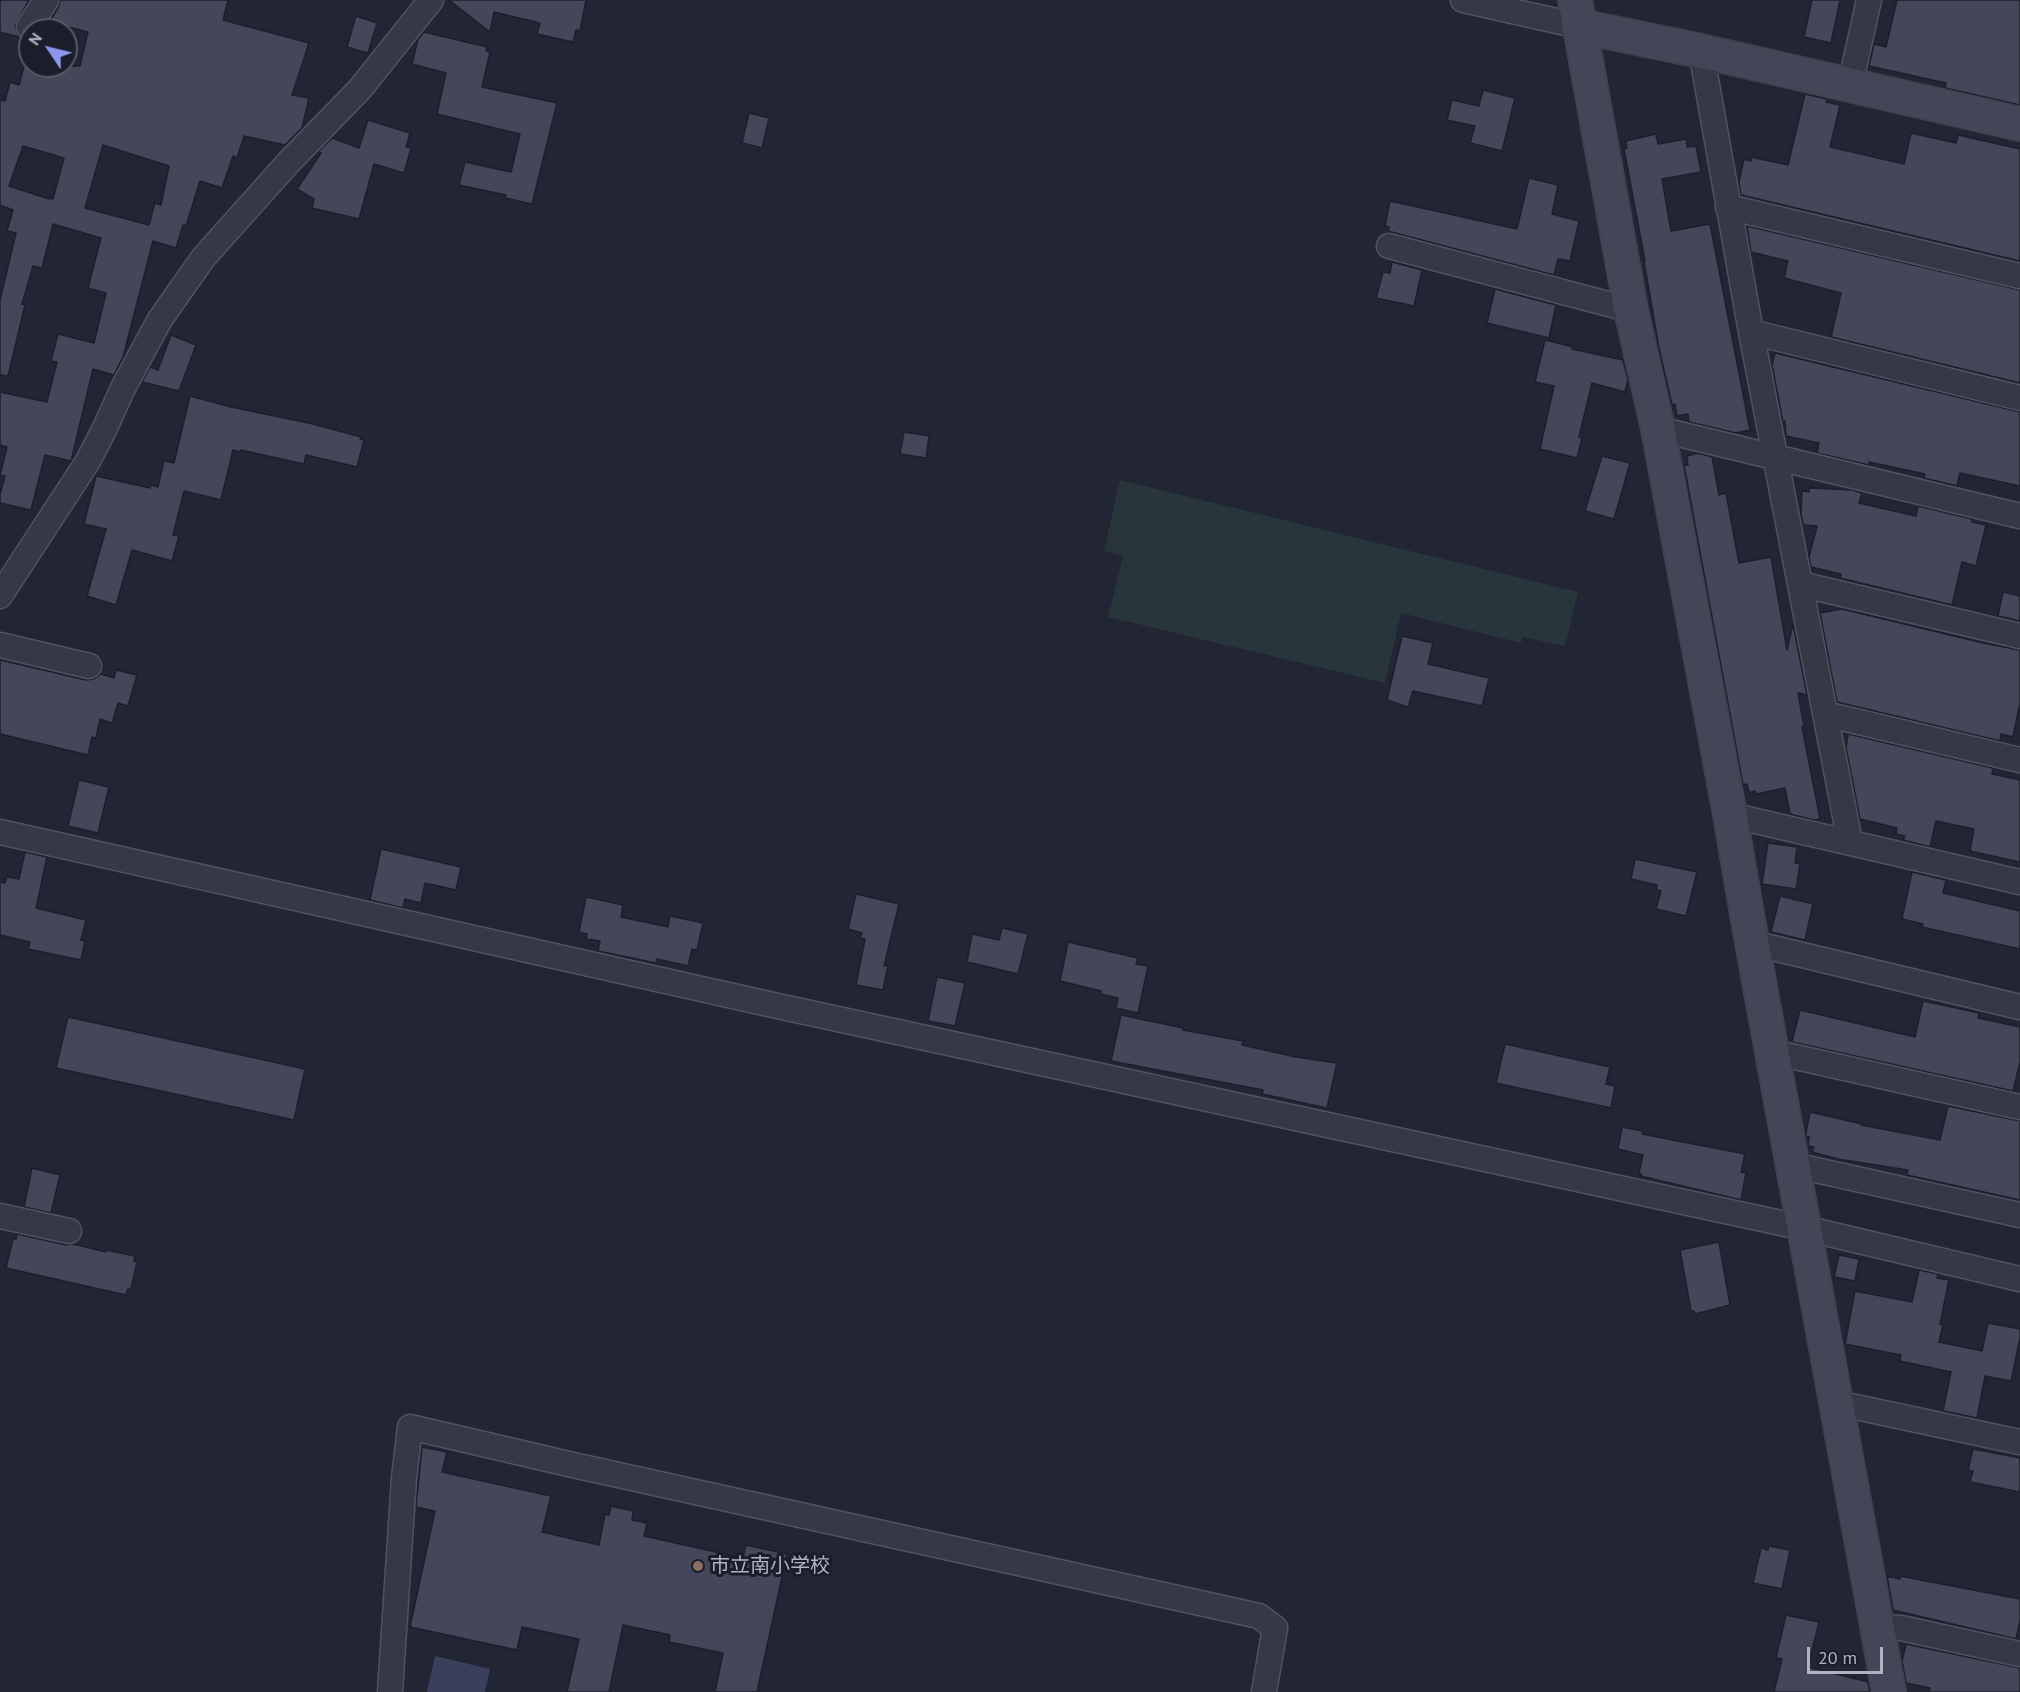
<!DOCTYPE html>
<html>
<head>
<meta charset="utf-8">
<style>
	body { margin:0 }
	#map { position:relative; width:2020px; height:1692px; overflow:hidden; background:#222534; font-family:"PT Sans",sans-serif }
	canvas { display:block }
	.north { position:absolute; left:18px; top:18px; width:60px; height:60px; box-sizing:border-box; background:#1b1d2a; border:2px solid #575967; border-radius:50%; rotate:305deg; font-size:16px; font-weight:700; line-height:24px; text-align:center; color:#b0b2c2 }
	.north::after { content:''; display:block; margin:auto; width:21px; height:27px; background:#8c98eb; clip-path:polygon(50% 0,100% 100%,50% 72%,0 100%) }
	.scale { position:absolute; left:1807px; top:1647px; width:76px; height:27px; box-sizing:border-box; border:3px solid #b0b2c2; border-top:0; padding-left:8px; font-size:18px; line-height:21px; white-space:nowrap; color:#b0b2c2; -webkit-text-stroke:4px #1b1d2a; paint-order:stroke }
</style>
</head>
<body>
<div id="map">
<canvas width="2020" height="1692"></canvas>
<div class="north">N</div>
<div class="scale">20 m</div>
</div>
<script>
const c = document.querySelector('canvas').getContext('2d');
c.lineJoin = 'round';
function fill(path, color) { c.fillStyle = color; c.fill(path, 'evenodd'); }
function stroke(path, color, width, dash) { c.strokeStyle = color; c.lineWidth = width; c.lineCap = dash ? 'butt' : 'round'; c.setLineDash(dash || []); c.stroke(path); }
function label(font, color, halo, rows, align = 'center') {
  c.font = font + ' "PT Sans","Noto Sans JP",sans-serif'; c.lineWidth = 6; c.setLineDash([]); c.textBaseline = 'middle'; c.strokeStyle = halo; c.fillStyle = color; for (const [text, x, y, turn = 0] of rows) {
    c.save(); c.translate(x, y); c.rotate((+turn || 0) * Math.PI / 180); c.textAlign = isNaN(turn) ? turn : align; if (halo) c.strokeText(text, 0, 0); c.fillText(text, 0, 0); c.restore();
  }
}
const green = new Path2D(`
	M1120 480 1578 592 1565 646 1522 637 1521 643 1401 613 1385 683 1108 617 1123 556 1104 551Z`);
const water = new Path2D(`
	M435 1656 490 1669 485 1692H427Z`);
const building = new Path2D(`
	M0 0H29L15 26 19 37 0 32Z
	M60 0H228L223 20 309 43 292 95 309 98 302 128 285 145 244 136 237 158 233 156 222 188 200 181 186 226 183 225 176 248 153 241 123 357 114 375 93 369 71 461 45 455 31 510 0 503V494L5 476 0 475 7 447 0 445V392L47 402 57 362 51 361 58 334 94 343 106 293 88 288 101 238 53 224 42 268 33 266 22 304 25 305 8 376 0 375V300L16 233 7 231 13 210 0 205V100L5 101 10 82 19 85 24 66H80L88 32 49 22 58 8ZM103 145 169 166 161 205 155 203 149 225 85 208ZM23 146 64 158 53 199 50 198 49 199 9 186Z
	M449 0H586L580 31 576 30 573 42 537 34 540 23 494 12 490 32Z
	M1812 0H1840L1831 43 1804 37Z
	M1897 0H2020V105L1945 88 1946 83 1869 66 1874 44 1886 47Z
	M356 16 377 23 368 53 347 47Z
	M424 32 487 47 486 51 490 52 482 87 557 103 532 204 505 198 506 195 459 185 465 162 511 172 520 134 437 114 446 73 412 64 418 39Z
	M1483 90 1515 98 1502 151 1470 143 1475 126 1447 120 1452 100 1479 106Z
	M1805 94 1827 99 1826 102 1840 105 1830 147 1904 164 1911 133 1956 143 1958 135 2020 149V261L1741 195 1739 182 1744 159 1751 161V157L1788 165Z
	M749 113 769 118 762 148 742 143Z
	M368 120 410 133 406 147 411 148 404 173 374 164 359 219 312 208 314 199 297 189 321 153 318 152 332 138 359 148Z
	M1656 134 1658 144 1686 139 1687 147 1696 146 1701 172 1662 179 1671 231 1710 224 1750 430 1736 433 1689 422 1688 414 1677 416 1675 404 1672 405 1659 348 1644 261H1645L1624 149 1627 148 1626 141Z
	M1529 178 1558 185 1552 214 1579 221 1570 261 1558 259 1554 275 1399 234 1388 231 1389 227 1385 226 1390 201 1517 229Z
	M1747 226 2020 290V383L1831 337 1841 293 1784 278 1788 261 1751 252Z
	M1392 262 1422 270 1414 306 1376 298 1383 272 1390 273Z
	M1495 289 1556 305 1549 338 1487 323Z
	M171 335 196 345 179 391 142 382 150 367 158 370Z
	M1545 340 1573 347 1572 349 1623 360 1628 380 1625 392 1592 383 1579 437 1582 438 1577 458 1540 449 1554 386 1535 382Z
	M1775 353 2020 412V486L1960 473 1957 486 1924 478 1925 474 1869 462V465L1817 453 1819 443 1786 436 1785 421 1783 422 1772 365Z
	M190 396 231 407 313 424 361 437 360 439 364 440 357 467 306 455 304 464 241 450 240 452 233 450 221 500 184 491 173 535 179 536 172 561 132 550 116 605 87 596 106 529 84 524 96 476 150 488 151 485 158 487 164 461 174 463Z
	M904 432 929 436 926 458 900 454Z
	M1698 453 1712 457 1719 495 1726 493 1739 563 1771 557 1787 650 1793 624 1807 695 1798 693 1804 726 1802 727 1820 819 1814 820 1790 814 1785 788 1756 794 1755 791 1749 793 1747 784 1743 785 1684 465H1688L1687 456Z
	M1602 456 1630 463 1614 519 1585 511Z
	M1809 488 1852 490 1862 493 1859 503 1916 516 1918 506 1972 519V522L1986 525 1976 566 1962 562 1952 605 1840 578 1841 574 1811 567 1809 557 1817 526 1803 525 1801 513 1802 491 1809 492Z
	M2003 592 2020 596V621L1998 616Z
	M1842 609 1983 643 2020 650V703L2013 737 2001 734 2000 741 1837 702 1820 613Z
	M1402 636 1433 643 1428 664 1489 678 1482 706 1413 691 1408 707 1387 700Z
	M0 660 86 680 94 679 101 674 114 678 116 670 137 675 128 706 118 703 112 723 100 719 96 738 92 737 88 755 0 734Z
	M1848 734 1993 768 1992 774 2020 780V862L1970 851 1974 829 1936 821 1930 847 1903 840 1905 836 1896 834 1897 828 1860 819 1846 748Z
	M79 780 109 787 98 833 68 826Z
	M1768 843 1797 847 1795 863 1800 864 1796 889 1762 884Z
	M381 849 461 867 456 890 425 883 421 903 405 899 403 908 370 900Z
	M25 852 47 857 36 908 86 920 81 940 85 941 81 960 28 949 30 942 0 935V882L5 883 7 877 19 879Z
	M1635 859 1697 872 1686 916 1656 909 1661 891 1656 889 1657 885 1631 879Z
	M1912 872 1946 880 1943 893 2020 911V949L1922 927 1923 924 1902 919Z
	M856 894 899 904 884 966H888L883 990 856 985 865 939 860 938 862 933 848 929Z
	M1780 896 1813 904 1805 940 1771 932Z
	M586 897 623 905 621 917 668 927 670 916 703 923 697 950 692 949 688 966 657 959 656 963 598 951 600 941 586 939 587 934 579 932Z
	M1002 928 1028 934 1018 974 967 962 972 934 999 940Z
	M1068 942 1138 958 1136 964 1148 966 1138 1013 1116 1008 1118 998 1101 994V991L1060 981Z
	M937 977 965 983 955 1026 928 1021Z
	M1923 1001 1979 1013 1978 1018 2020 1027V1062L2013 1091 1792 1042 1800 1010 1915 1037Z
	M1121 1015 1183 1028V1030L1243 1041 1242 1045 1296 1057 1337 1063 1327 1108 1262 1094 1263 1090 1111 1061Z
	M68 1017 305 1069 294 1120 56 1068Z
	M1505 1044 1610 1067 1606 1084 1615 1086 1611 1108 1496 1083Z
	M1948 1106 2020 1121V1200L1907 1175 1908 1170 1838 1159 1812 1152 1814 1147 1808 1146 1809 1137 1806 1136V1133L1810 1112 1862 1124 1861 1125 1940 1140Z
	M1622 1127 1643 1131 1642 1134 1745 1154 1741 1172 1746 1173 1741 1200 1641 1176V1174L1639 1173 1643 1155 1618 1149Z
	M32 1168 60 1175 51 1213 24 1207Z
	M17 1234 66 1245 73 1244 106 1252V1250L135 1256 134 1261 137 1262 131 1289H128L126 1295 6 1268 13 1239H16Z
	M1719 1242 1730 1305 1695 1314 1694 1311H1691L1680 1250Z
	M1839 1255 1859 1259 1855 1281 1834 1277Z
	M1919 1270 1938 1274 1937 1278 1949 1280 1940 1324 1943 1325 1939 1342 1982 1351 1988 1323 2020 1329V1338L2011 1381 1985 1376 1977 1418 1943 1411 1951 1372 1900 1361 1901 1355 1845 1344 1855 1291 1912 1302Z
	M422 1447 447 1452 442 1472 551 1496 542 1532 599 1545 605 1514 609 1515 611 1506 633 1511 632 1520 647 1523 644 1536 743 1558 746 1545 787 1554 757 1692H715L723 1653 669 1642 670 1635 623 1625 609 1692H567L579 1639 522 1627 517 1650 410 1627 435 1511 416 1507Z
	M1973 1449 2020 1458V1492L1970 1482 1973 1471 1968 1470Z
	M1769 1546 1790 1550 1782 1589 1753 1583 1761 1548 1768 1550Z
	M1887 1576 1900 1579V1576L2020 1599V1620L2016 1639 1893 1610Z
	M1786 1615 1819 1622 1808 1667 1868 1682 1870 1692H1774L1782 1659 1776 1658Z
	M1906 1644 2020 1668V1692H1929L1930 1688 1906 1683 1902 1661Z`);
const street = new Path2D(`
	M1463 0 1579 26
	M29 27 46 0
	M1701 51 1751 332 1850 842
	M1850 85 1869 0
	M1728 207 2020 276
	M1389 246 1631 310
	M1751 332 2020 398
	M1658 429 2020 516
	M1800 584 2020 636
	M0 596 88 461 105 428 123 388 159 321 182 288 204 257 288 163 360 89 431 0
	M0 645 89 666
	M1825 714 2020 760
	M1730 815 2020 882
	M0 832 773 1005 1804 1228 2020 1279
	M1752 943 2020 1007
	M1773 1052 2020 1107
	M1793 1165 2020 1215
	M0 1216 69 1231
	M1837 1403 2020 1442
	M1876 1627 1901 1628 2020 1654
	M390 1692 404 1478 410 1427 573 1465 1259 1616 1275 1628 1264 1692`);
const secondary = new Path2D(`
	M1575 0 1631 310 1658 429 1730 815 1752 943 1889 1692
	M1579 26 1701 51 2020 124`);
const markers = [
	[698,1566,6,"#8d6e63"]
];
const poiNames = [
	["市立南小学校",710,1566]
];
fill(green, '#28353a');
fill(water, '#393f5c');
fill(building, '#444759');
stroke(building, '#1d1f2c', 1.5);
stroke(street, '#505260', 27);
stroke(secondary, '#3f414f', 36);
stroke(street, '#353845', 24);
stroke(secondary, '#444658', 33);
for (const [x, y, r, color] of markers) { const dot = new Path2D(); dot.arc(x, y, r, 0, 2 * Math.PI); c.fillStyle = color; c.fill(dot); stroke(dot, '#1b1d2a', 2); }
label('20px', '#b0b2c2', '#1b1d2a', poiNames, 'left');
</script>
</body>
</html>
